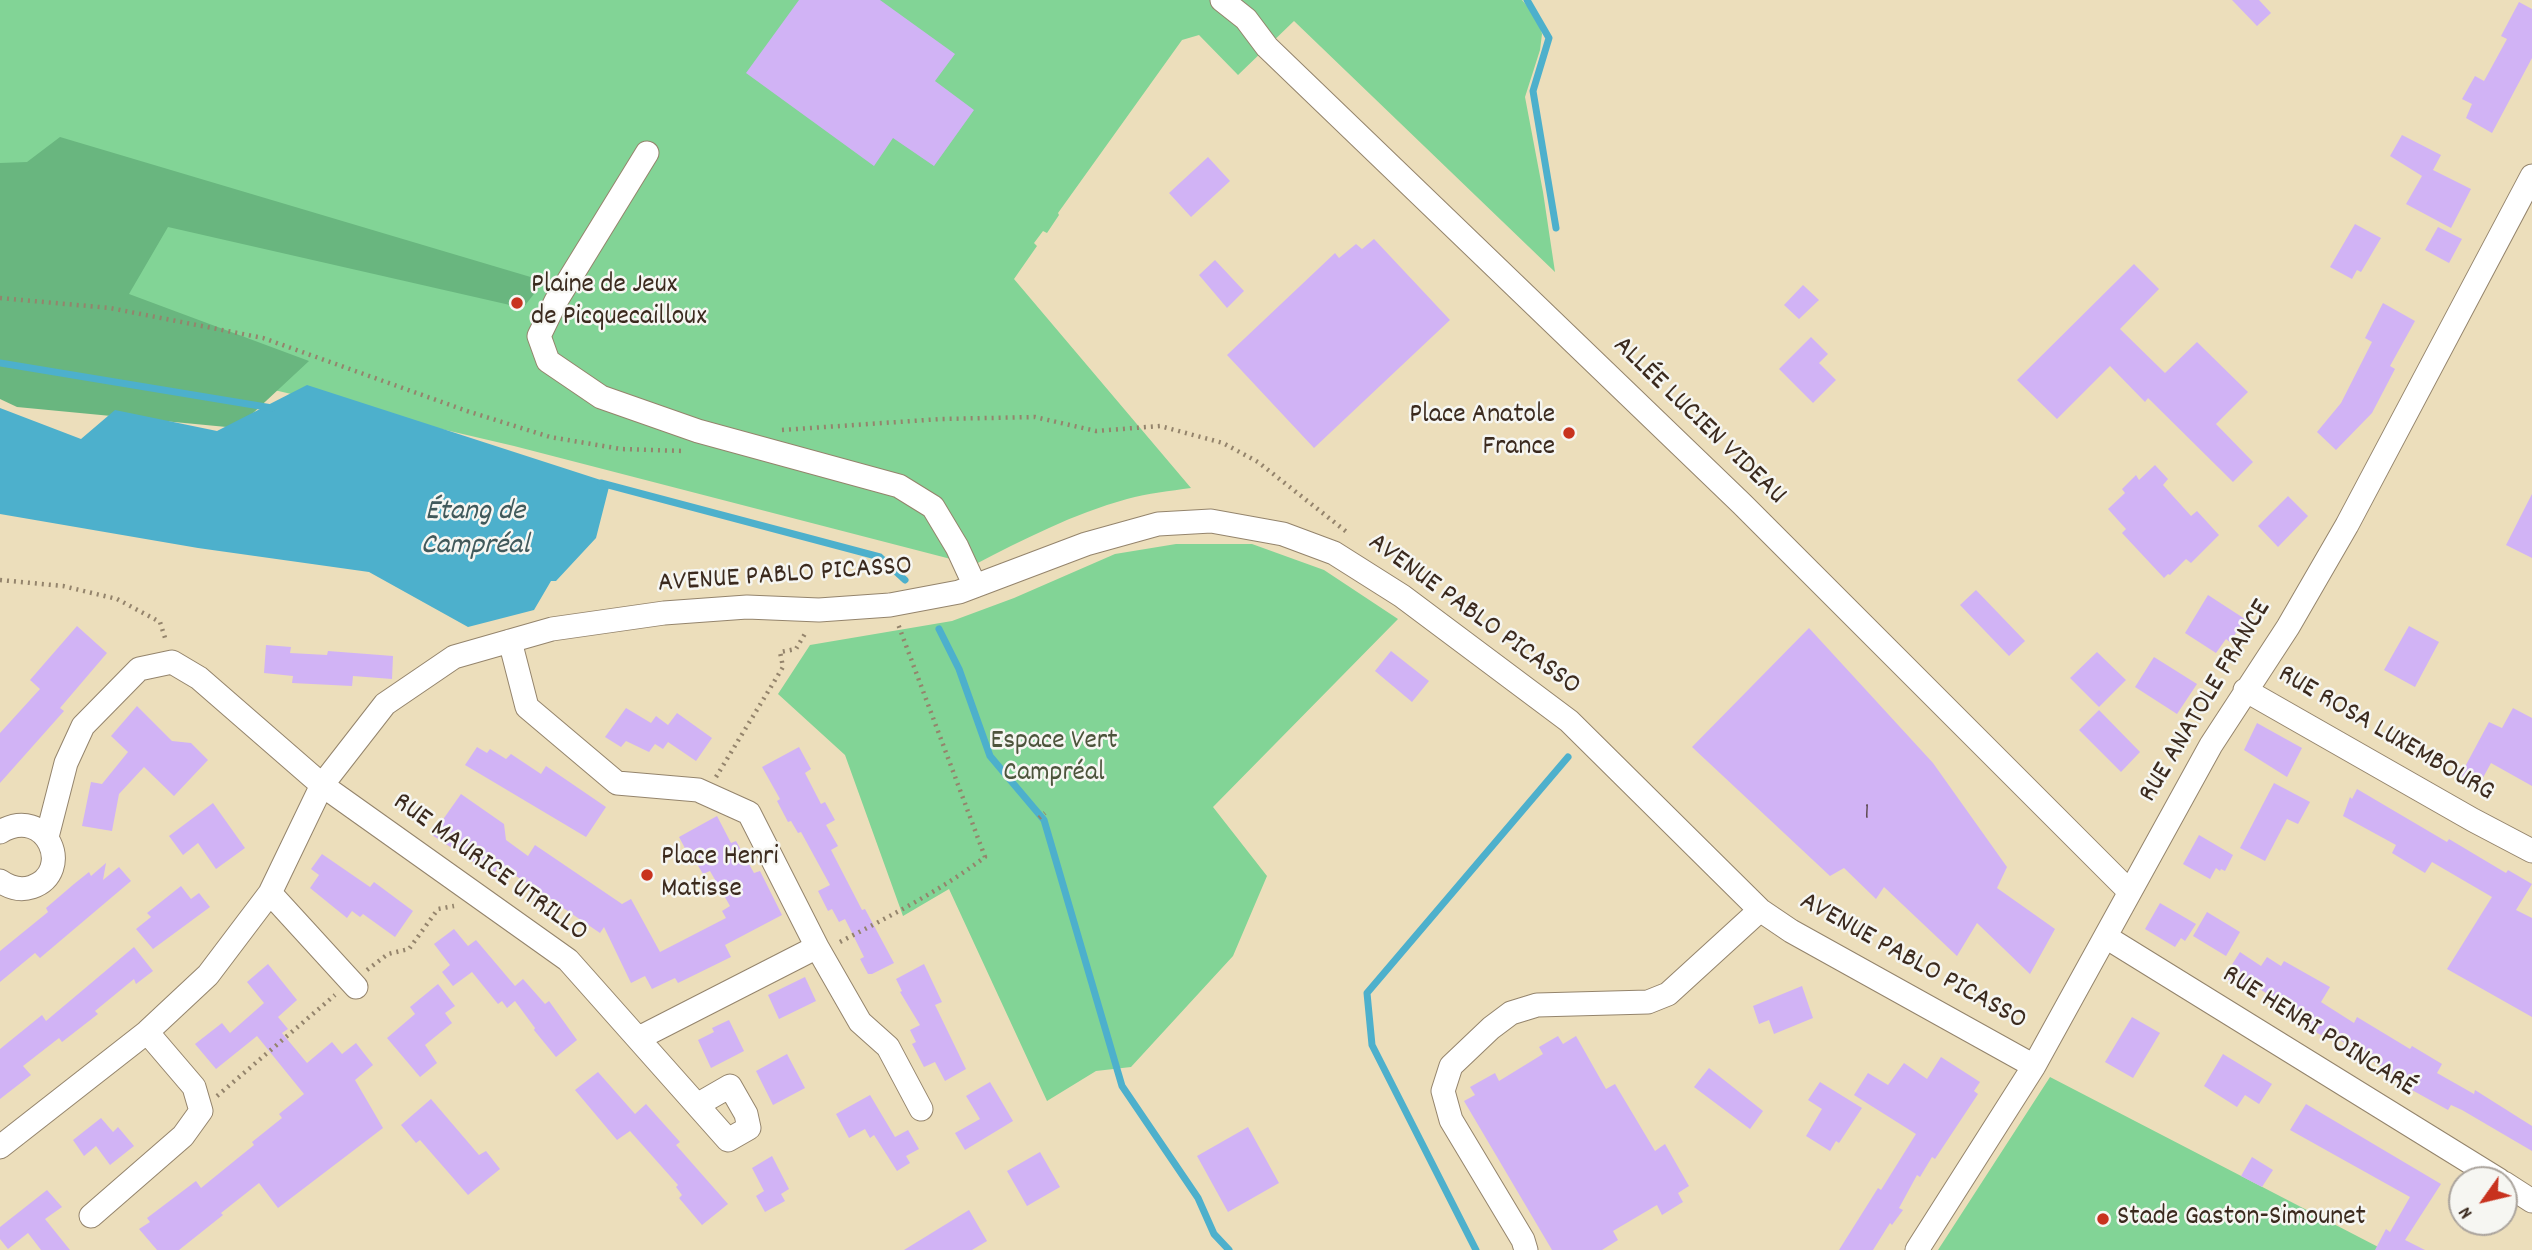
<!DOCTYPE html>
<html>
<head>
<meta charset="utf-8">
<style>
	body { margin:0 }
	#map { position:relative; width:2532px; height:1250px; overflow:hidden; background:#ecdebb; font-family:Dekko,sans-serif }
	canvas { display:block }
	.north { position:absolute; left:2448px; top:1166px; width:70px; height:70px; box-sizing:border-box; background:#f6f6f2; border:2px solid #aba49d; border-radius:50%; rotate:236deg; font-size:19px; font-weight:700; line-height:28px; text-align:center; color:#3b2a1e }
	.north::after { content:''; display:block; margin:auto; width:24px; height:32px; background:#c8321e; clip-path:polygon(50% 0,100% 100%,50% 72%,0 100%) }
</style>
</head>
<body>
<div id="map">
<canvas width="2532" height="1250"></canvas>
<div class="north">N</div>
</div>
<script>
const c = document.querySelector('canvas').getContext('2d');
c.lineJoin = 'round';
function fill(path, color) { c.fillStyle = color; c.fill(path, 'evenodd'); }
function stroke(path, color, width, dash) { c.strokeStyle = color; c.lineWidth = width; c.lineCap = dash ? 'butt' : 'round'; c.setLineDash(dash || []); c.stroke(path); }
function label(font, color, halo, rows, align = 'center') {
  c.font = font + ' Dekko,sans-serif'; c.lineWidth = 5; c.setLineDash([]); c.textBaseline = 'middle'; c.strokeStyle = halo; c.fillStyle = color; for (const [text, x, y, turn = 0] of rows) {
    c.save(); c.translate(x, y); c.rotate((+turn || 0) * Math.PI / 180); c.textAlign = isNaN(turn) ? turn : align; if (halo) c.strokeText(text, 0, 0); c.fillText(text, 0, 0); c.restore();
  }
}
const green = new Path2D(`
	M0 0H1522L1538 19 1542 34 1540 50 1525 97 1543 192 1555 272 1294 21 1238 75 1199 35 1182 40 1058 213 1059 215 1047 233 1043 231 1034 243 1037 246 1014 279 1191 488C1170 491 1148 493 1127 499 1073 514 1024 539 974 565L514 446 0 326Z
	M1176 544H1252L1324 570 1398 619 1213 807 1267 876 1233 956 1131 1067 1096 1071 1047 1101 949 889 903 916 845 755 778 694 810 645 952 621 1014 598 1115 554Z
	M2050 1077 2384 1250H1938Z`);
const forest = new Path2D(`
	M60 137 544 281 523 308 168 227 129 294 309 361 237 428 17 407 0 399V163L27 162Z`);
const water = new Path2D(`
	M307 385 610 483 596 538 556 581H551L534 610 468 627 369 572 198 548 0 514V408L81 439 115 410 217 431Z`);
const stream = new Path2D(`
	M1527 0 1549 38 1533 91 1556 228
	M0 363 272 408
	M601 483 880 557 905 580
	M939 629 959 669 990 756 1044 820 1122 1086 1198 1198 1214 1234 1229 1250
	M1476 1250 1372 1045 1367 993 1568 757`);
const building = new Path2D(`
	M799 0H880L955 54 935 81 974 110 934 166 893 138 874 166 746 73Z
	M2232 0H2259L2271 13 2257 26Z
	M2519 2 2532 9V58L2492 133 2466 118 2472 104 2462 99 2475 76 2484 81 2507 39 2501 36Z
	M2402 135 2441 155 2433 170 2471 189 2451 228 2406 204 2422 176 2390 156Z
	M1208 157 1230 181 1191 217 1169 193Z
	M2355 224 2381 238 2361 272 2357 270 2352 279 2330 267Z
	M2438 227 2462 239 2449 263 2425 250Z
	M1374 239 1450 320 1314 448 1227 355 1335 253 1339 258 1356 244 1362 249Z
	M1215 260 1244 291 1227 308 1199 275Z
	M2134 264 2159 289 2120 329 2165 373 2197 342 2248 392 2216 424 2253 462 2233 482 2148 398 2145 402 2110 366 2057 419 2017 380Z
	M1803 285 1819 300 1799 319 1784 305Z
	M2383 303 2415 321 2390 366 2395 369 2372 413 2336 450 2317 432 2341 403 2372 342 2365 338Z
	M1811 337 1828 354 1819 363 1836 380 1813 403 1779 369Z
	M2155 465 2168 479 2163 485 2191 516 2197 511 2219 535 2191 563 2186 559 2170 575 2168 574 2164 578 2122 533 2126 529 2108 509 2125 493 2122 489 2136 475 2139 480Z
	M2532 494V558L2506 545Z
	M2288 496 2308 516 2278 547 2258 526Z
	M1976 590 2025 641 2009 656 1960 605Z
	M2208 595 2245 619 2230 642 2226 639 2216 653 2185 633Z
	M77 626 107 653 60 708 64 711 0 783V733L40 689 30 680Z
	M2409 626 2439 642 2415 687 2384 670Z
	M1809 628 1933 763 2007 867 1997 888 2055 929 2030 974 1977 923 1957 956 1884 887 1876 899 1844 868 1830 876 1692 747Z
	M266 645 291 647 290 653 327 655 328 651 393 656 392 679 353 676 352 686 292 683 293 676 264 673Z
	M1391 651 1429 681 1412 702 1375 671Z
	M2097 652 2126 680 2099 707 2070 678Z
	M2154 657 2197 684 2177 714 2135 687Z
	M137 706 172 741 191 743 208 760 174 796 144 767 119 794 112 831 82 826 91 782 102 784 128 752 111 736Z
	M626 708 651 723 656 716 668 725 677 713 712 738 696 761 668 742 663 749 655 744 649 752 626 741 621 747 605 737Z
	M2513 708 2532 718V786L2491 763 2479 785 2460 776 2489 722 2502 728Z
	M2099 710 2140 752 2121 772 2079 730Z
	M2257 723 2302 748 2287 777 2244 750Z
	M477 747 487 753 490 749 506 759 511 754 541 774 546 766 606 807 586 837 465 765Z
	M799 747 811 769 805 773 821 804 825 802 835 820 826 825 838 846 831 850 862 910 865 909 894 963 872 974H868L860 959 864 957 845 919 839 922 832 909 828 911 818 891 830 885 801 832 798 833 791 821 788 822 777 801 780 799 762 767Z
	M2274 783 2310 802 2298 824 2287 819 2265 861 2240 848Z
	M2357 789 2447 842 2449 839 2506 873 2508 870 2532 884 2516 910 2532 918V1017L2447 969 2492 897 2432 862 2425 873 2392 853 2396 845 2343 816 2350 797 2352 799Z
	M461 794 504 824 506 840 528 856 535 845 622 904 631 899 660 952 726 918 722 911 730 906 710 871 703 874 697 864 694 865 679 837 717 816 731 843 736 841 754 873 760 871 782 915 725 945 731 957 678 983 675 978 652 989 645 976 631 983 604 927 600 933 500 865 493 875 432 835Z
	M213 803 245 848 216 869 198 843 183 855 169 836Z
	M2199 835 2233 855 2225 871 2221 869 2220 871 2216 868 2210 879 2183 864Z
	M322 854 370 887 374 882 413 911 395 937 363 914 360 917 352 911 347 918 310 888 319 875 311 869Z
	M106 863 103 880 119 867 131 881 40 958 35 953 0 982V951L48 912 46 908 74 884 89 872 91 876Z
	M181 886 191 899 199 893 210 907 153 949 136 929 151 917 147 913Z
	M2160 903 2196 924 2185 941 2181 938 2175 947 2145 929Z
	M2207 912 2240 932 2226 956 2193 936Z
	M454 929 468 946 476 940 515 986 523 979 545 1004 549 1001 577 1040 556 1057 534 1030 535 1028 515 1001 507 1008 502 1001 498 1004 472 972 453 986 442 972 450 965 434 944Z
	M134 947 153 971 136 984 134 979 95 1011 98 1014 62 1042 59 1038 23 1066 31 1075 0 1099V1049L42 1015 46 1021Z
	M2240 952 2261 966 2267 957 2281 966 2284 961 2330 987 2321 1002 2354 1023 2357 1017 2410 1049 2412 1046 2442 1064 2437 1073 2474 1094 2475 1090 2532 1126V1151L2462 1110 2451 1105 2448 1110 2392 1079 2394 1075 2332 1035 2329 1040 2304 1025 2308 1020 2258 988 2254 995 2224 977Z
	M268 964 297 1000 278 1017 288 1029 282 1033 307 1063 332 1042 342 1054 356 1043 373 1065 355 1080 383 1128 278 1208 259 1183 221 1213 223 1215 179 1250H157L139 1229 150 1222 147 1218 196 1181 201 1188 254 1145 252 1142 282 1118 279 1114 304 1094 257 1036 216 1069 195 1044 222 1023 230 1033 264 1003 247 982Z
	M924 964 942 1002 935 1005 966 1069 945 1081 935 1062 924 1067 912 1044 916 1042 910 1030 920 1025 900 992 902 991 896 979Z
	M805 977 816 1001 779 1019 768 995Z
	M438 984 455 1006 445 1013 452 1023 425 1045 437 1063 420 1077 387 1038 415 1014 410 1007Z
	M1802 986 1813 1018 1774 1034 1769 1020 1759 1024 1753 1006Z
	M2132 1017 2160 1033 2133 1078 2105 1062Z
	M729 1020 744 1051 711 1068 698 1040 714 1032 712 1028Z
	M1558 1036 1563 1044 1576 1036 1606 1089 1615 1084 1655 1151 1665 1144 1689 1186 1678 1193 1683 1202 1662 1215 1657 1205 1613 1231 1618 1240 1602 1250H1552L1464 1101 1475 1095 1470 1087 1495 1073 1499 1081 1543 1054 1539 1047Z
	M787 1054 805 1088 773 1105 756 1071Z
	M2223 1054 2272 1084 2259 1104 2245 1095 2237 1107 2204 1086Z
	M1941 1057 1980 1082 1974 1091 1978 1094 1935 1159 1932 1157 1920 1177 1917 1175 1899 1208 1903 1210 1892 1225 1890 1223 1873 1250H1839L1878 1188 1881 1190 1916 1134 1854 1095 1868 1073 1888 1085 1904 1063 1927 1079Z
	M1709 1068 1763 1111 1750 1129 1694 1087Z
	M598 1072 635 1114 646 1104 680 1142 676 1145 728 1204 702 1225 679 1198 682 1195 676 1187 678 1185 630 1131 617 1140 575 1090Z
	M990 1082 1013 1121 965 1150 955 1133 980 1119 966 1096Z
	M1820 1082 1862 1108 1839 1143 1836 1141 1830 1151 1806 1136 1822 1109 1808 1100Z
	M870 1095 895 1137 908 1130 919 1149 906 1156 910 1163 897 1171 874 1135 870 1138 865 1129 849 1138 836 1114Z
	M431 1099 479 1155 486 1151 500 1169 468 1195 420 1140 416 1143 401 1125Z
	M2306 1104 2441 1184 2405 1240 2425 1250H2375L2386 1229 2390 1232 2410 1197 2290 1130Z
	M101 1118 113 1132 118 1127 134 1146 110 1165 96 1146 84 1156 73 1140Z
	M1248 1127 1279 1183 1228 1212 1197 1156Z
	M1040 1152 1060 1187 1027 1206 1007 1171Z
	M772 1156 789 1189 781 1194 785 1201 765 1212 756 1196 764 1191 752 1168Z
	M2252 1157 2273 1170 2262 1187 2241 1176Z
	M47 1190 62 1207 45 1219 70 1250H41L28 1233 8 1249 0 1239V1227Z
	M969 1210 987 1241 972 1250H904Z`);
const path = new Path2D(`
	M0 298 110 308 263 338 467 411 550 437 621 449 684 451
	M782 430 941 419 1035 417 1096 431 1160 426 1223 443 1258 462 1348 533
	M0 580 63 586 117 599 160 622 166 641
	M716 777 783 667 780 652 796 649 806 632
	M1039 818 1045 813
	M840 942C890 916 940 891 985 857L898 624
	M367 970 388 954 409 949 438 909 454 906
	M217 1096 335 995`);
const minor = new Path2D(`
	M1222 0 1246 19 1267 47 1742 504 2129 891
	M647 153 556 301 539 336 548 361 601 397 698 431 899 486 933 507 957 547 975 586
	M510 641 527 707 617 783 698 790 749 813 817 947 860 1022 888 1047 921 1109
	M2245 690 2473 820 2532 851
	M0 832C47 804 75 872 32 887 20 891 10 888 0 881
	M47 837 66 763 83 726 139 669 172 662 199 678 322 785 568 960 728 1140 749 1128 746 1114 730 1086 697 1105
	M270 893 356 987
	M2106 937 2499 1180
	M639 1038 817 947
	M0 1147 147 1032 208 975 270 893 322 785 385 704 454 657 552 629 664 613 747 607 819 610 890 605 959 592 1086 544 1158 524 1211 521 1283 534 1334 553 1402 596 1569 721 1760 910 1791 931 2034 1066
	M2504 1183 2532 1201
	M91 1216 183 1136 201 1111 194 1087 147 1032
	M1526 1250 1523 1240 1451 1120 1443 1091 1451 1066 1491 1028 1511 1013 1537 1005 1648 1002 1668 994 1760 910
	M1917 1250 2034 1066 2211 745 2288 627 2347 525 2532 176`);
const markers = [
	[517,303,7,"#c8321e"],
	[1569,433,7,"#c8321e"],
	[647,875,7,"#c8321e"],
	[2103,1219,7,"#c8321e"]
];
const numberNames = [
	["1",1867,815]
];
const poiNames = [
	["Plaine de Jeux",531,287],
	["de Picquecailloux",531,319],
	["Place Anatole",1555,417,"right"],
	["France",1555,449,"right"],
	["Place Henri",661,859],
	["Matisse",661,891],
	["Stade Gaston-Simounet",2117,1219]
];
const streetNames = [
	["ALLÉE LUCIEN VIDEAU",1698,422,44],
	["AVENUE PABLO PICASSO",785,577,-4],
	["AVENUE PABLO PICASSO",1473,616,36],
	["RUE ANATOLE FRANCE",2207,702,-59],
	["RUE ROSA LUXEMBOURG",2385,735,30],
	["RUE MAURICE UTRILLO",489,869,36],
	["AVENUE PABLO PICASSO",1912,963,29],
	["RUE HENRI POINCARÉ",2318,1033,32]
];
const parkNames = [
	["Espace Vert",1054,743],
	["Campréal",1054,775]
];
const waterNames = [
	["Étang de",475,514],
	["Campréal",475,548]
];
fill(green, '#82d496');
fill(forest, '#69b67f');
fill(water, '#4db0cc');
stroke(stream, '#4db0cc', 7);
fill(building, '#d1b3f5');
stroke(minor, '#94846c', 25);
stroke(path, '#94846c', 4.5, [2, 5]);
stroke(minor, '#fff', 23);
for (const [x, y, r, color] of markers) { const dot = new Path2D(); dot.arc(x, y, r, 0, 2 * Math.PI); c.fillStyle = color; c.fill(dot); stroke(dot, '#f6f6f2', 2.5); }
label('24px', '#604c54', null, numberNames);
label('28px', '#3b2a1e', '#f6f6f2', poiNames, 'left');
label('28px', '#3b2a1e', '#f6f6f2', streetNames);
label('28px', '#4d543c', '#f6f6f2', parkNames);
label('italic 30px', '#41595b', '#f6f6f2', waterNames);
</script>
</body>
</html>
